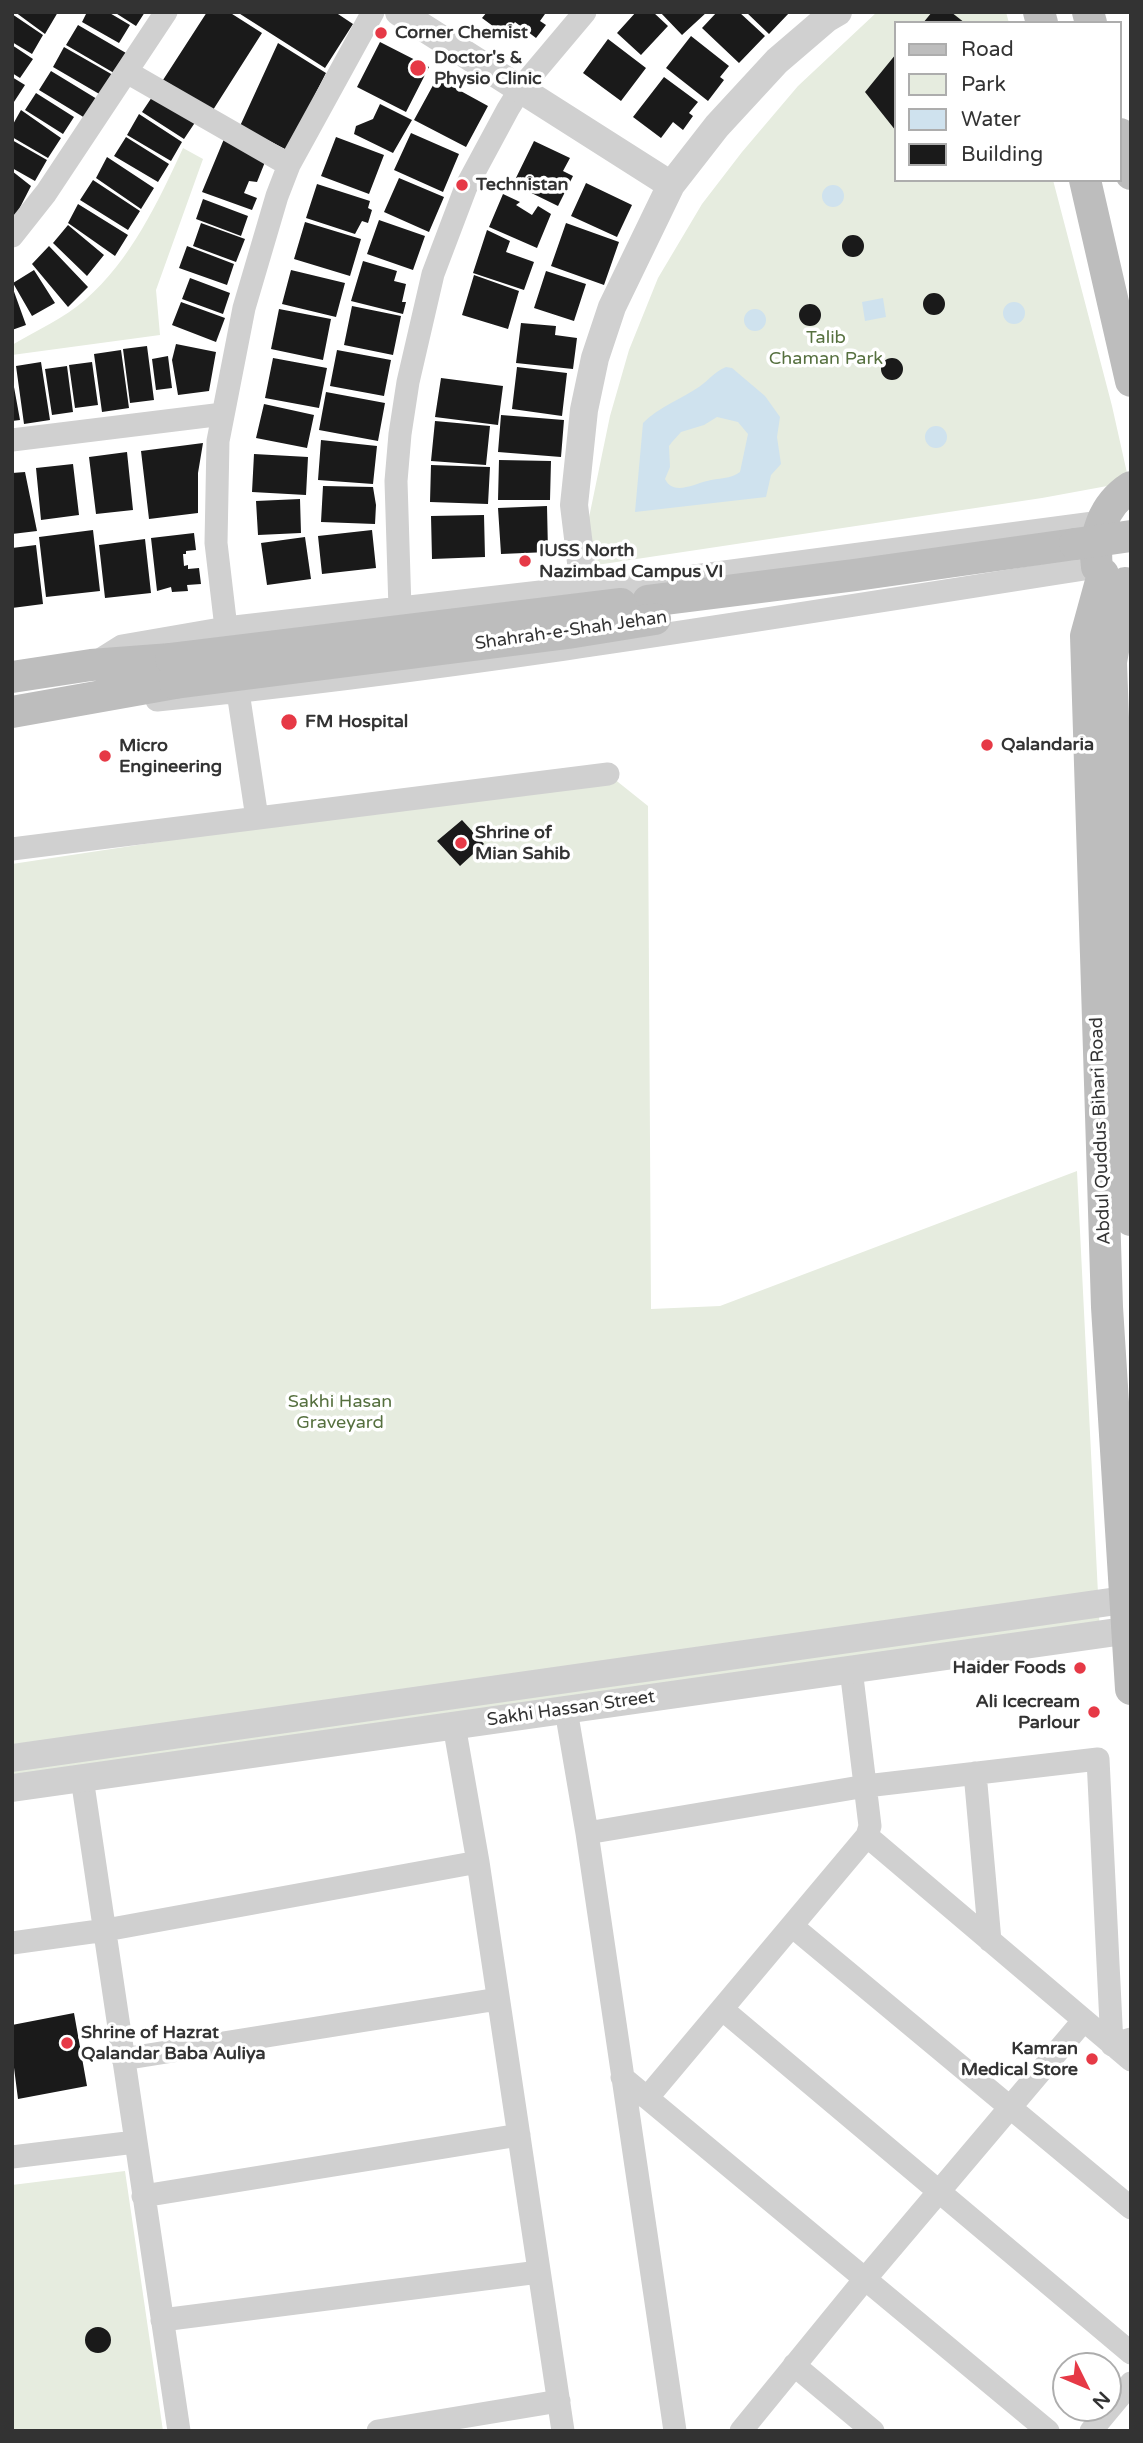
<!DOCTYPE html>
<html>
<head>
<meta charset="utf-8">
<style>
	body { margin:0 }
	#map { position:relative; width:1143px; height:2443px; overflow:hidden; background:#fff; font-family:"Varela Round",sans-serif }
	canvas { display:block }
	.frame { position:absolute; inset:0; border:14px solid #333; pointer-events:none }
	.legend { position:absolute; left:894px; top:21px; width:228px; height:161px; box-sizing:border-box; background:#fff; border:2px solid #adadad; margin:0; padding:9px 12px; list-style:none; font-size:21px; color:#333 }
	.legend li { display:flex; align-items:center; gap:14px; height:35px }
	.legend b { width:35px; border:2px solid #adadad }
	.north { position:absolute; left:1052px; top:2352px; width:70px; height:70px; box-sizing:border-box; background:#fff; border:2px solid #adadad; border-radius:50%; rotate:133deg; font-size:19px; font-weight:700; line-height:28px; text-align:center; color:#333 }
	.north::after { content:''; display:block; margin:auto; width:24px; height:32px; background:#e63946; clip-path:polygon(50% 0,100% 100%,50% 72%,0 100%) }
</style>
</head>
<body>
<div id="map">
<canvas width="1143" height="2443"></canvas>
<div class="frame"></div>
<ul class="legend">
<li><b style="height:9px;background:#bdbdbd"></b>Road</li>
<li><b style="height:19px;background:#e6ecdf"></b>Park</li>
<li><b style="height:19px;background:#cfe2ee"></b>Water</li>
<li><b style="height:19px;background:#1a1a1a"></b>Building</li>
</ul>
<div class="north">N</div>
</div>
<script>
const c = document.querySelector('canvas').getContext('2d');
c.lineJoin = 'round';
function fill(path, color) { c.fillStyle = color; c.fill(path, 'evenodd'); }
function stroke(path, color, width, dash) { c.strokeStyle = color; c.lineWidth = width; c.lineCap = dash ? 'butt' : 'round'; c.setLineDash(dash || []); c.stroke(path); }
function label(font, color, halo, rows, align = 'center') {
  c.font = font + ' "Varela Round",sans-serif'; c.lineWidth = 7; c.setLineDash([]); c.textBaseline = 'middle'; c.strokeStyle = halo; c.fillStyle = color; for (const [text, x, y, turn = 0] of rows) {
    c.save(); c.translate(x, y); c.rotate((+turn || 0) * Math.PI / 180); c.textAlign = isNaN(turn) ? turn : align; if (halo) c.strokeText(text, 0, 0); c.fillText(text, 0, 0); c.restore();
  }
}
const green = new Path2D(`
	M877 12H1006L1009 23H896V180H1053L1112 406 1129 482 1042 498 590 566 586 532 610 416 629 350 658 278 702 204 742 152 798 86Z
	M183 148 203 159 156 290 160 335 12 355V345C36 331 64 318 85 300 131 260 158 202 183 148Z
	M608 774 648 806 651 1309 720 1306 1077 1171 1100 1634 12 1789V864Z
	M125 2171 163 2431H12V2185Z`);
const water = new Path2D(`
	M822 196a11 11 0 1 1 22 0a11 11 0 1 1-22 0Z
	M883 298 886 317 865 321 862 302Z
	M1003 313a11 11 0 1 1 22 0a11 11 0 1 1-22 0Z
	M744 320a11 11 0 1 1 22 0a11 11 0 1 1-22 0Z
	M726 367 732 368 765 396 780 417 777 437 781 464 771 475 766 497 635 512 643 423C659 407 681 399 699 387 709 380 714 372 726 367ZM717 417 738 422 748 434 740 472C731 479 718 478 707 481 694 484 673 496 665 479L670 467 669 446 672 442 681 432 704 425Z
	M925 437a11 11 0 1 1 22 0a11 11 0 1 1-22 0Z`);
const building = new Path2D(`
	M15 12H58L45 34Z
	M87 12H108L130 25 119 43 82 22Z
	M114 12H145L136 26Z
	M207 12H229L262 33 213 110 163 80Z
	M237 12H335L353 24 325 68Z
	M487 12H543L545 14 540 21 546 25 536 38 515 22 505 35 482 18Z
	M636 12H653L668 26 641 55 617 33Z
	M660 12H707L682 35Z
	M717 12H739L765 36 739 63 702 28Z
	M746 12H790L769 34Z
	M932 12H951L965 23H923Z
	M12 14 43 35 32 54 12 42Z
	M78 25 126 53 114 73 66 45Z
	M691 36 729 66 720 77 724 80 708 101 666 68Z
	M608 39 646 68 621 101 583 73Z
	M380 42 429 67 406 112 357 87Z
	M278 43 326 73 287 150 240 126Z
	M12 45 33 59 20 78 12 73Z
	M64 47 113 75 101 95 53 67Z
	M896 54V131L865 92Z
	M51 71 97 99 85 118 39 90Z
	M12 77 25 85 12 105Z
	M664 77 698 102 689 113 693 116 683 130 673 122 661 138 633 117Z
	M437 78 488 106 466 147 414 120Z
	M36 93 74 117 63 134 25 110Z
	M154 94 196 121 184 139 142 112Z
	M380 104 412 120 393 153 354 134 356 126 373 119Z
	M21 110 61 138 48 158 12 137V126Z
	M139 114 182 142 171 161 127 135Z
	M411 133 459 154 443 192 394 170Z
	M126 137 169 164 158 182 114 156Z
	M336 137 384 155 369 194 321 176Z
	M224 139 267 157 257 182 249 181 244 193 257 198 252 210 202 192Z
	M12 140 47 160 35 181 12 168Z
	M534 141 570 158 563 171 573 176 558 206 513 184Z
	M107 157 154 188 141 209 96 178Z
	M12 171 31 186 12 223Z
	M399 178 444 197 429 232 384 212Z
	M93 180 140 211 128 230 80 200Z
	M586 183 632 205 617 237 571 216Z
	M317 184 370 201 368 208 372 210 368 223 362 221 355 234 306 218Z
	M503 194 520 202 516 205 532 215 538 206 551 214 537 248 489 227Z
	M203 199 248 216 241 236 196 219Z
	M78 204 128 235 115 256 68 223Z
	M379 220 425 236 413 270 367 254Z
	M305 222 361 239 350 276 294 259Z
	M201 223 245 239 236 262 193 246Z
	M566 223 619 242 604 285 551 266Z
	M68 225 104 255 87 276 53 243Z
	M487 230 510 241 506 252 534 262 524 290 473 273Z
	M842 246a11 11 0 1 1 22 0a11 11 0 1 1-22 0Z
	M49 246 88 287 68 307 32 264Z
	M187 246 234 264 227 285 179 268Z
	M363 261 397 271 394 281 406 284 402 302H406L403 314 351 301Z
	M34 270 55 303 32 316 13 283Z
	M291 270 345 283 336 317 282 304Z
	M546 271 586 284 574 321 534 308Z
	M474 275 519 291 508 329 462 315Z
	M190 278 230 293 223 314 182 299Z
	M12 286 26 325 12 330Z
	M923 304a11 11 0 1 1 22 0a11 11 0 1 1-22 0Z
	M181 302 225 318 216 342 172 325Z
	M799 315a11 11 0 1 1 22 0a11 11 0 1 1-22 0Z
	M352 306 401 316 393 355 344 345Z
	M279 309 331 319 323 360 271 349Z
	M521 323 556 326 555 335 577 338 573 369 516 363Z
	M176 344 216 352 209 391 178 395 172 360Z
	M147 346 154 400 130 403 123 349Z
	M121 350 129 408 102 412 94 354Z
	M337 350 391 360 384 396 330 386Z
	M168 356 172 388 156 390 152 359Z
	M273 358 327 368 319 408 265 398Z
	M881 369a11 11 0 1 1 22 0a11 11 0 1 1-22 0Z
	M41 362 50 420 24 424 16 366Z
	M92 362 98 405 75 408 69 365Z
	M67 366 73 412 52 415 45 369Z
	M517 367 567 373 562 416 512 409Z
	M12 376 20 420 12 421Z
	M441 378 503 386 498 425 435 417Z
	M326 392 385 403 378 441 319 430Z
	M264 404 314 415 307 448 256 438Z
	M501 415 564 420 561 457 498 452Z
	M435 421 490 426 486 465 431 461Z
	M321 440 377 446 373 484 318 480Z
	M203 443 198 473V513L149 519 141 451Z
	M127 452 133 510 96 514 89 457Z
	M254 454 308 457 306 495 252 492Z
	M499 460 551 461 550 500H498Z
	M73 464 79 515 41 520 36 468Z
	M431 465 490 467 488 504 430 502Z
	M25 472 37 531 12 534V473Z
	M323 486 373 487 376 505 375 524 321 522Z
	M300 499 301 533 258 535 256 501Z
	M547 506 548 552 501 554 498 508Z
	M484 515 485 557 432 559 431 516Z
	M93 530 100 591 46 597 39 537Z
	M372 530 376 568 322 574 318 536Z
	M194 533 196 550 186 551V554H183L184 566 188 565V569L199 568 201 584 187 585 188 591 172 592 171 587 157 591 151 538Z
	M305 537 311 579 267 585 261 543Z
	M145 539 151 593 105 598 99 545Z
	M36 545 43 604 12 608V548Z
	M462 820 484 844 460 866 437 841Z
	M74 2013 87 2086 18 2099 12 2052V2025Z
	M85 2340a13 13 0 1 1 26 0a13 13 0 1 1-26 0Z`);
const minor = new Path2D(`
	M127 72 289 165
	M12 236 46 193 166 12
	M12 440 223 414
	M400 609 396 481 400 434 408 382 433 274 466 187 508 109 521 88 585 12
	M226 628 216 543 218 441 244 308 277 196 289 165 373 12
	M95 663 122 646 226 628 584 587 619 586 1101 522
	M238 692 257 818
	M157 700C472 668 784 616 1097 567
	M12 849 608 774
	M851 1669 870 1826 867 1836 1131 2060
	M566 1710 587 1833 675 2431
	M454 1725 478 1862 563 2431
	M975 1773 990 1941
	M82 1778 179 2431
	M587 1833 866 1786 1098 1759 1112 2045 1131 2039
	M792 1926 1131 2208
	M12 1943 106 1930 478 1862
	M722 2009 1131 2353
	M123 2059 498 1999
	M622 2077 1048 2431
	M647 2098 867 1836
	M12 2157 135 2142
	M143 2196 519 2135
	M162 2320 539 2272
	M794 2365 873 2431
	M378 2431 559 2401
	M741 2431 865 2279 1084 2020
	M1091 2431 1131 2383`);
const tertiary = new Path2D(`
	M399 12 671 185
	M584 587 574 505 584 410 595 358 612 307 671 185 717 126 777 61 826 19 838 12
	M12 1758 1131 1599
	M12 1788 1131 1630`);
const secondary = new Path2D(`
	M1039 12 1042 23
	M1088 12 1091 23
	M1120 134 1131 174
	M1085 180 1131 381
	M1097 567C1093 536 1103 505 1131 487
	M1103 574 1086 636 1107 1307 1131 1689
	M1125 583 1111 662 1131 1220
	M648 601 855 575 1075 544
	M12 677 91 665 171 659
	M12 712 175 683`);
const secondaryBridge = new Path2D(`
	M1075 544 1131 536
	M171 659 621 604
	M175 683 568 633 655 619`);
const markers = [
	[381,33,7,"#e63946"],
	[418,68,9,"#e63946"],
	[462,185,7,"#e63946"],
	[525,561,7,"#e63946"],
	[289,722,9,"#e63946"],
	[987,745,7,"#e63946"],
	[105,756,7,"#e63946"],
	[461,843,7,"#e63946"],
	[1080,1668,7,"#e63946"],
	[1094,1712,7,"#e63946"],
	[67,2043,7,"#e63946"],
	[1092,2059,7,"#e63946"]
];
const poiNames = [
	["Corner Chemist",395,33],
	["Doctor's &",434,58],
	["Physio Clinic",434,79],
	["Technistan",476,185],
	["IUSS North",539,551],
	["Nazimbad Campus VI",539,572],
	["FM Hospital",305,722],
	["Qalandaria",1001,745],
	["Micro",119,746],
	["Engineering",119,767],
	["Shrine of",475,833],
	["Mian Sahib",475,854],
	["Haider Foods",1066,1668,"right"],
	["Ali Icecream",1080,1702,"right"],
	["Parlour",1080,1723,"right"],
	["Shrine of Hazrat",81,2033],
	["Qalandar Baba Auliya",81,2054],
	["Kamran",1078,2049,"right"],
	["Medical Store",1078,2070,"right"]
];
const parkNames = [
	["Talib",826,338],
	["Chaman Park",826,359],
	["Sakhi Hasan",340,1402],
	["Graveyard",340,1423]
];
const streetNames = [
	["Shahrah-e-Shah Jehan",571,631,-8],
	["Abdul Quddus Bihari Road",1101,1131,-92],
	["Sakhi Hassan Street",571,1709,-8]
];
fill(green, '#e6ecdf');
fill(water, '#cfe2ee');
fill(building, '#1a1a1a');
stroke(minor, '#d0d0d0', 23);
stroke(tertiary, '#d0d0d0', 28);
stroke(secondary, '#bdbdbd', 32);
stroke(secondaryBridge, '#bdbdbd', 32);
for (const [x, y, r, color] of markers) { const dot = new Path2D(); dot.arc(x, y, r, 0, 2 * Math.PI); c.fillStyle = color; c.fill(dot); stroke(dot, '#fff', 2.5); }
label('bold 18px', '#333', '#fff', poiNames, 'left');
label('18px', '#56703f', '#fff', parkNames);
label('18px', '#333', '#fff', streetNames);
</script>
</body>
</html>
